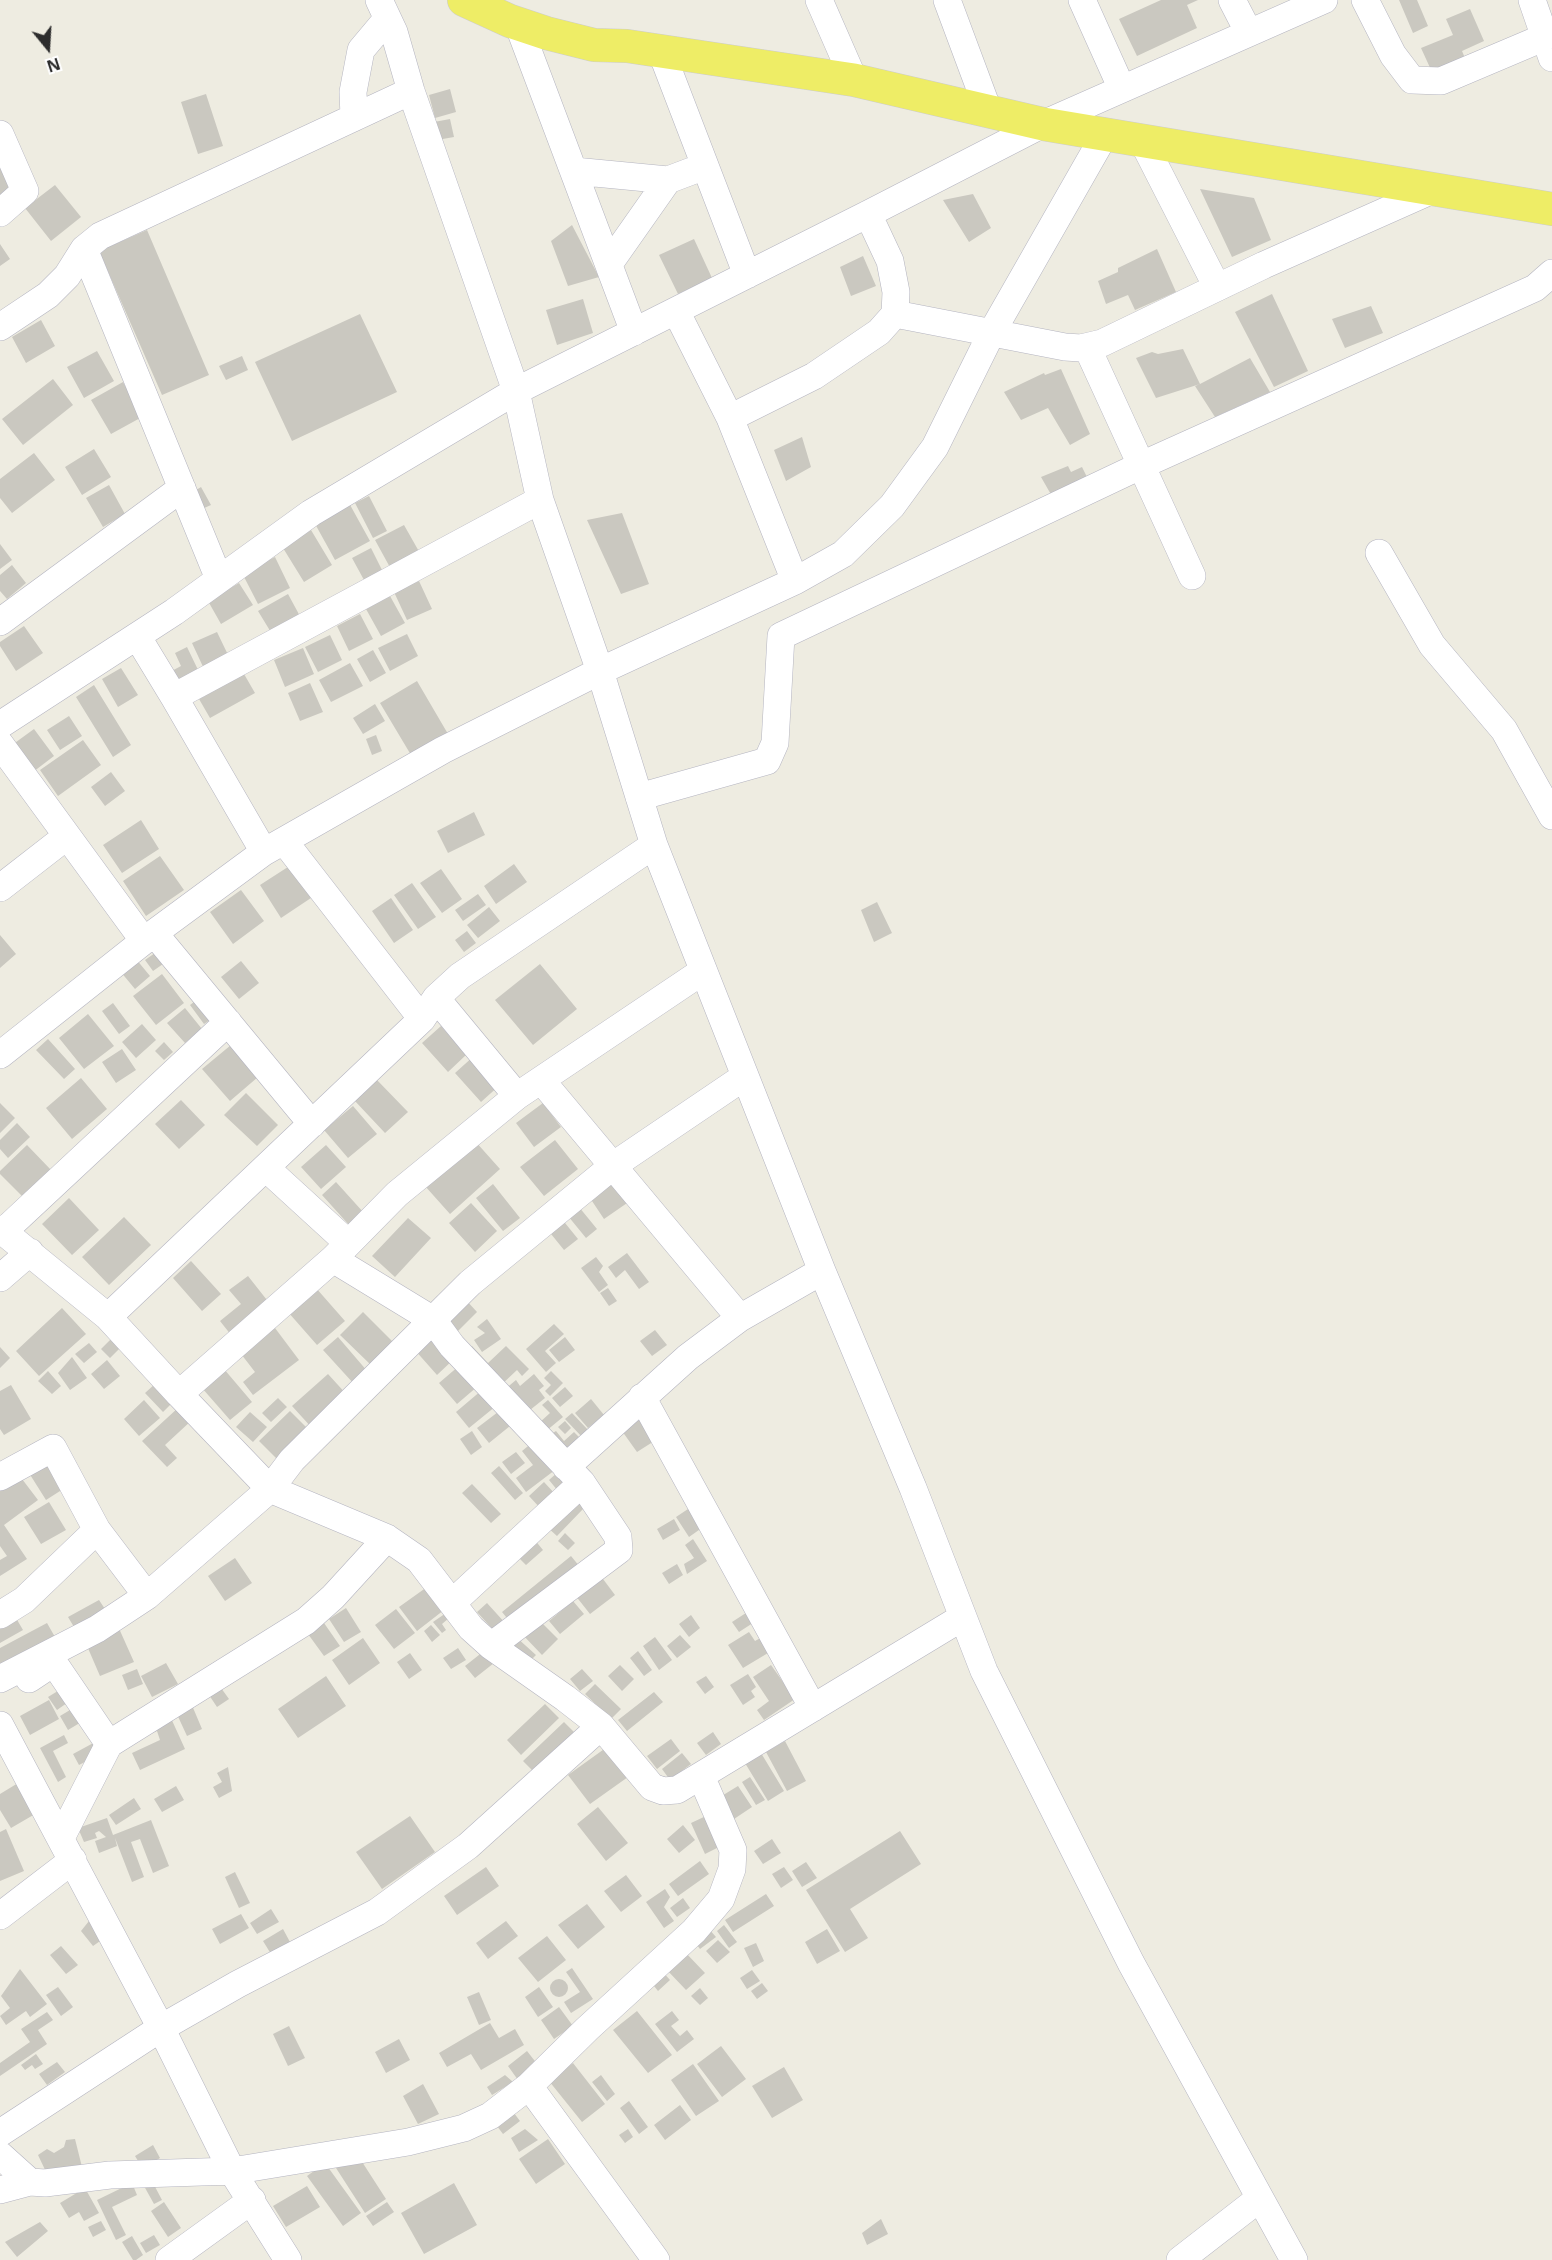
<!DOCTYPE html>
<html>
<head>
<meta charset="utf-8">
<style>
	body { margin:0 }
	#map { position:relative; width:1552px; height:2260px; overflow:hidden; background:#eeece1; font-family:"Open Sans",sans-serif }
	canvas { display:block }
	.north { position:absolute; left:18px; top:18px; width:60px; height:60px; -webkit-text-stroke:4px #fff; paint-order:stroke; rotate:162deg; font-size:16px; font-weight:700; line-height:24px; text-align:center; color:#2d2d2d }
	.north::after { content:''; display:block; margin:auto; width:21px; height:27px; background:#2d2d2d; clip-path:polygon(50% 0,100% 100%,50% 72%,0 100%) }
</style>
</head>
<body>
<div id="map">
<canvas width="1552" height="2260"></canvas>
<div class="north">N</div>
</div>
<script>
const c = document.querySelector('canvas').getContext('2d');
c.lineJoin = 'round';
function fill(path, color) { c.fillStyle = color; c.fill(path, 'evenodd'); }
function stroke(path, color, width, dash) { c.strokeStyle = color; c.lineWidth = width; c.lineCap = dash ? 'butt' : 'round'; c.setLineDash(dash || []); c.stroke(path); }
const building = new Path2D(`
	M1161 0H1198L1187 5 1197 28 1137 56 1119 19Z
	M1399 0H1417L1428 26 1413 33Z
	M1470 9 1484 41 1462 51 1465 58 1432 72 1421 48 1453 35 1446 19Z
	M450 89 456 112 435 118 429 95Z
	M206 94 223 146 198 154 181 102Z
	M450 119 454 137 437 140 434 122Z
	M0 164 16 186 0 195Z
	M55 185 81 217 51 241 25 208Z
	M1200 189 1254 198 1271 240 1232 257Z
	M973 194 991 228 969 242 943 200Z
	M572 225 599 277 568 286 551 241Z
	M147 230 209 375 162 395 99 251Z
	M694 239 712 278 678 294 659 255Z
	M0 244 10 259 0 266Z
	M1157 249 1176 292 1135 310 1128 295 1106 304 1098 281 1118 272V268Z
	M863 256 876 286 851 296 840 267Z
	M1272 294 1308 371 1274 387 1235 312Z
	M583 299 593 333 557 345 546 310Z
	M1371 306 1383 333 1345 348 1332 319Z
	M360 314 397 392 292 441 255 362Z
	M41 320 55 346 26 363 12 337Z
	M1183 349 1200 384 1250 358 1270 392 1215 417 1195 386 1200 384 1156 398 1136 358 1152 352 1158 354Z
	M97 351 114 381 84 398 67 367Z
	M242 356 248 370 226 380 219 366Z
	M1061 369 1090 434 1070 445 1048 408 1021 420 1004 392 1044 373 1045 375Z
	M53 379 73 405 23 445 2 419Z
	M123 382 142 417 111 434 91 400Z
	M802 437 811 467 786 481 774 450Z
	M94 449 111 477 82 495 65 467Z
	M34 453 55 480 12 513 0 498V479Z
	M1068 466 1071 472 1082 467 1089 481 1053 498 1041 477Z
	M109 485 125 514 103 527 86 498Z
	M201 487 211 505 202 509 193 492Z
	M369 496 387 531 373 538 355 503Z
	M349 503 370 541 335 560 314 522Z
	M622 513 649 584 621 594 587 520Z
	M404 525 421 555 392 571 375 540Z
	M311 530 332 565 304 582 283 548Z
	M0 544 12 560 0 569Z
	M371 548 382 570 364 580 352 558Z
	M275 557 290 588 258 604 242 573Z
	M12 565 26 583 7 599 0 591V575Z
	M419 581 432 609 407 620 394 592Z
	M239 583 253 605 221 624 208 601Z
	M288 594 301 618 272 634 258 611Z
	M390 596 405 623 381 636 366 609Z
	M360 614 373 639 349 651 337 626Z
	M24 626 43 653 16 671 0 646V642Z
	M217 632 230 659 205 671 192 643Z
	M407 634 418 656 390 671 378 648Z
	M330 635 342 660 318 672 305 647Z
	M187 647 200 674 175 687 168 673 181 666 175 653Z
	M303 648 314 674 285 687 274 660Z
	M373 650 386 673 370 682 357 659Z
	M350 663 363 686 331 702 319 680Z
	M121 668 138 695 118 707 102 679Z
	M244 674 255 693 210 718 199 699Z
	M417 681 448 734 411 755 380 703Z
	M310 683 323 712 300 721 288 693Z
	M94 685 131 745 113 757 76 697Z
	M375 704 385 721 363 734 353 718Z
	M69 716 82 736 60 750 47 730Z
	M34 729 54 756 33 772 12 745Z
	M376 735 382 751 372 755 366 739Z
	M83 740 101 765 58 796 40 770Z
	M111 772 125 791 105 806 91 787Z
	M474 812 485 835 448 853 437 831Z
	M141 820 159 849 122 873 103 845Z
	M160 856 184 890 146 916 123 881Z
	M514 864 527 882 496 904 484 886Z
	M291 865 311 898 281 918 260 885Z
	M441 869 462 899 442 913 420 883Z
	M412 883 436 917 418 929 394 895Z
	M241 890 264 921 233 944 210 912Z
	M478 894 486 905 463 921 455 910Z
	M391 898 413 930 394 943 372 911Z
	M877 902 892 933 874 942 861 910Z
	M489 907 500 921 478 938 467 925Z
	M467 931 476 943 464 952 455 940Z
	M0 935 16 954 0 968Z
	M155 953 163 964 153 971 145 960Z
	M136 959 150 976 135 989 120 971Z
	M241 961 259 983 239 999 221 977Z
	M540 964 577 1009 533 1045 495 1000Z
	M162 974 184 1003 156 1025 133 996Z
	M198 999 213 1018 204 1024 190 1005Z
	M113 1003 130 1026 119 1034 102 1011Z
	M185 1008 202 1029 185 1043 167 1023Z
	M88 1014 114 1046 84 1069 59 1038Z
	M142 1024 156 1040 136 1058 122 1042Z
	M441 1026 466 1055 448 1072 422 1043Z
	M48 1039 75 1069 64 1079 36 1050Z
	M164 1042 173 1052 164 1060 155 1051Z
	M231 1045 258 1077 230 1101 202 1069Z
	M122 1049 136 1070 116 1083 102 1062Z
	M475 1055 501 1084 481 1102 455 1073Z
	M81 1078 107 1109 72 1139 46 1108Z
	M376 1079 408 1112 385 1133 354 1100Z
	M246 1093 278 1125 257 1146 224 1115Z
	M181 1100 205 1125 179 1149 155 1124Z
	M0 1103 15 1118 0 1133Z
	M543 1103 561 1127 534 1147 516 1123Z
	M353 1106 377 1134 348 1158 324 1130Z
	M17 1123 30 1137 8 1158 0 1149V1140Z
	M555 1140 578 1169 544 1196 520 1167Z
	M475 1141 500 1169 450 1214 425 1186Z
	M27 1145 52 1171 24 1198 0 1174V1171Z
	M326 1145 346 1167 321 1189 301 1167Z
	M616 1180 630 1201 604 1219 590 1198Z
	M336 1182 364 1213 350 1226 322 1195Z
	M493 1184 520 1218 503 1231 476 1198Z
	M69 1198 99 1230 72 1255 42 1224Z
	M471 1203 497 1231 475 1252 449 1223Z
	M579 1207 597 1229 586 1238 568 1216Z
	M124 1217 151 1245 109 1285 82 1257Z
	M408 1218 431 1238 395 1277 372 1256Z
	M561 1218 578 1239 564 1250 547 1229Z
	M627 1253 649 1282 639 1289 625 1270 616 1278 608 1267Z
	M596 1257 603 1266 599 1272 608 1285 599 1292 581 1268Z
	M191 1261 221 1294 202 1311 173 1278Z
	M248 1276 274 1309 235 1340 220 1321 241 1304 229 1290Z
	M316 1288 345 1321 317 1345 288 1312Z
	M608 1288 617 1301 609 1306 600 1293Z
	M466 1300 477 1312 458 1331 446 1320Z
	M62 1308 86 1334 39 1376 16 1351Z
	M363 1312 394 1343 372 1366 340 1335Z
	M487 1319 501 1339 482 1352 474 1340 485 1333 477 1327Z
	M272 1324 299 1360 253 1395 243 1382 255 1372 238 1350Z
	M554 1324 564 1334 545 1351 556 1363 546 1372 526 1349Z
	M655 1330 667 1345 652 1356 640 1341Z
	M432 1333 455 1358 437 1375 414 1349Z
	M116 1334 125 1343 110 1358 101 1349Z
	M338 1337 368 1372 354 1384 323 1350Z
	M565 1337 575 1350 559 1362 549 1350Z
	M89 1343 97 1352 84 1363 75 1354Z
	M472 1346 488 1363 506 1346 529 1369 522 1376 517 1370 499 1387 465 1352Z
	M0 1347 10 1358 0 1368Z
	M72 1357 87 1378 70 1390 58 1373Z
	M107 1360 120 1376 104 1389 91 1374Z
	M460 1365 478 1386 457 1404 439 1383Z
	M224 1369 252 1402 230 1420 202 1388Z
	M48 1371 61 1386 52 1394 38 1381Z
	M551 1371 563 1383 550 1396 545 1391 551 1385 544 1378Z
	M328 1374 348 1396 312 1428 292 1406Z
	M534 1374 544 1386 539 1390 545 1398 530 1410 523 1401 517 1406 504 1390 516 1380 520 1386Z
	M156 1383 173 1402 163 1412 145 1393Z
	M11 1385 31 1419 4 1435 0 1429V1391Z
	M565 1387 573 1396 560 1407 552 1398Z
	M482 1390 496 1406 469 1428 456 1412Z
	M278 1398 287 1407 271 1422 262 1413Z
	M591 1399 604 1415 588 1428 575 1413Z
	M144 1400 160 1418 139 1436 124 1419Z
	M548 1400 563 1417 546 1431 539 1423 550 1413 542 1405Z
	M179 1407 192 1420 165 1445 177 1458 167 1467 142 1441Z
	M290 1411 310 1431 279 1461 259 1441Z
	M250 1412 267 1427 253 1442 236 1427Z
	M498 1412 510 1426 489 1443 477 1428Z
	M572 1413 589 1431 582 1437 565 1419Z
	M645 1416 659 1438 637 1452 622 1431Z
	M565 1421 571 1428 565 1434 558 1427Z
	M472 1431 482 1447 471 1455 460 1439Z
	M556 1431 564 1441 574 1432 581 1439 563 1454 548 1436Z
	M533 1442 555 1470 526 1492 516 1478 533 1465 522 1451Z
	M516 1452 525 1463 511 1474 502 1462Z
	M54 1457 71 1484 46 1500 29 1473Z
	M499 1466 523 1493 515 1500 491 1473Z
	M558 1472 568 1483 558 1491 549 1480Z
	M19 1475 38 1500 4 1525 27 1559 0 1576V1560L7 1556 0 1546V1489Z
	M544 1482 556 1495 541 1509 529 1496Z
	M472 1484 501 1514 491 1523 462 1493Z
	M575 1499 584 1508 557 1536 547 1527Z
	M49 1502 66 1530 41 1544 24 1517Z
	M694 1505 706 1525 689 1537 676 1517Z
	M674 1519 680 1530 663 1540 657 1529Z
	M565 1533 575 1543 568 1550 558 1541Z
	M534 1539 543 1550 526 1565 516 1555Z
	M693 1539 707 1561 687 1574 684 1564 694 1558 685 1545Z
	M571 1556 580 1567 511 1623 502 1612Z
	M235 1558 252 1583 225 1601 208 1576Z
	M677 1564 683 1575 669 1584 662 1573Z
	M600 1575 615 1595 590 1614 575 1595Z
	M427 1587 444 1610 417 1631 399 1607Z
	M99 1600 105 1609 74 1627 68 1617Z
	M573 1601 584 1614 560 1634 549 1621Z
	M487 1603 506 1624 496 1633 477 1612Z
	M346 1608 361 1632 344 1642 329 1619Z
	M396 1609 415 1633 394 1649 375 1625Z
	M749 1611 756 1621 739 1632 732 1622Z
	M446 1613 449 1618 442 1624 446 1630 442 1633 433 1622Z
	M691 1615 700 1628 689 1637 679 1624Z
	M16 1618 23 1630 0 1643V1626Z
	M537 1618 558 1639 542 1655 521 1633Z
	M47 1623 55 1637 0 1666V1648Z
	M324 1623 340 1646 324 1656 308 1634Z
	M117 1624 134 1662 100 1676 84 1639Z
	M431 1625 440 1635 432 1642 424 1631Z
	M749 1632 755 1641 764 1636 773 1650 743 1668 728 1645Z
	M680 1635 691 1647 677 1658 667 1646Z
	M515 1636 536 1655 528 1663 507 1644Z
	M655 1637 672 1660 659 1670 643 1646Z
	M363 1638 380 1663 349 1685 332 1660Z
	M458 1648 466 1660 451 1669 443 1658Z
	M484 1651 494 1663 475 1678 465 1666Z
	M638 1651 652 1670 644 1676 630 1658Z
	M410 1653 422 1670 409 1679 397 1662Z
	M166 1663 178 1684 152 1697 141 1676Z
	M620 1665 634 1679 622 1691 608 1676Z
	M771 1665 795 1699 764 1720 757 1710 769 1701 753 1677Z
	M137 1669 143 1684 128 1690 122 1675Z
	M582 1669 593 1681 580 1691 570 1679Z
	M748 1674 756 1687 751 1691 755 1697 743 1705 730 1685Z
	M326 1676 346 1706 298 1738 278 1709Z
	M706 1676 714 1687 705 1694 696 1682Z
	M216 1681 229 1699 217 1707 205 1689Z
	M595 1684 621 1709 611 1719 585 1694Z
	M66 1686 74 1698 57 1710 48 1697Z
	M654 1692 663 1702 627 1731 618 1720Z
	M49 1700 59 1719 30 1735 20 1716Z
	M191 1703 202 1729 187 1736 175 1710Z
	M80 1704 88 1718 68 1730 60 1716Z
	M545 1704 559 1718 521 1755 507 1740Z
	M170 1716 185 1749 140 1770 132 1753 160 1740 157 1731 129 1744Z
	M564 1722 577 1735 536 1774 523 1761Z
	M713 1732 721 1744 706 1755 697 1743Z
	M64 1735 68 1743 53 1751 66 1777 58 1782 40 1748Z
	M671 1739 680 1751 657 1769 647 1756Z
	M97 1741 104 1752 79 1765 73 1754Z
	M785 1741 806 1781 787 1791 766 1752Z
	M607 1747 628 1777 590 1804 568 1775Z
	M682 1753 691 1764 670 1780 662 1769Z
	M761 1753 784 1791 768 1801 745 1763Z
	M228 1767 232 1791 219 1798 213 1787 222 1782 217 1773Z
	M750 1777 765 1800 756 1805 742 1782Z
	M23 1780 42 1810 11 1828 0 1810V1794Z
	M176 1786 184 1800 162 1812 154 1799Z
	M738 1786 752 1807 734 1819 720 1797Z
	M134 1798 141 1809 116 1825 109 1815Z
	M598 1807 628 1843 606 1861 577 1824Z
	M410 1816 435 1852 382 1889 356 1852Z
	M706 1816 719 1847 705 1854 691 1823Z
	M107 1818 113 1835 151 1820 169 1866 153 1873 140 1839 131 1842 144 1877 132 1882 115 1838 117 1846 99 1853 95 1841 106 1837 99 1831 95 1833 97 1838 84 1842 78 1828Z
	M683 1825 695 1840 679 1853 667 1839Z
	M6 1829 24 1871 0 1881V1832Z
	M900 1831 921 1864 850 1909 868 1938 845 1952 806 1890Z
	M772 1839 781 1853 763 1864 754 1851Z
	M700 1861 709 1874 678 1896 669 1884Z
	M806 1862 817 1878 802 1887 792 1871Z
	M486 1867 499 1886 457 1915 444 1896Z
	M784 1867 793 1880 781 1888 772 1874Z
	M235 1872 250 1903 239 1908 225 1877Z
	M626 1875 642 1896 621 1912 604 1891Z
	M665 1889 670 1897 664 1907 674 1921 664 1928 646 1902Z
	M766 1894 774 1906 733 1932 725 1920Z
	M683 1898 690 1908 677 1917 670 1908Z
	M587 1904 605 1927 578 1949 558 1925Z
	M271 1909 279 1922 257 1934 250 1923Z
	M241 1914 249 1928 220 1944 212 1929Z
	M89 1921 103 1939 93 1946 81 1931Z
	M506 1921 518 1936 488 1959 476 1943Z
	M724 1925 737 1942 729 1948 717 1931Z
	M283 1929 290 1942 271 1954 263 1941Z
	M709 1929 716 1937 700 1949 694 1941Z
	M827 1929 840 1951 817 1964 805 1942Z
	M547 1936 566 1960 538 1982 518 1958Z
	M718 1940 730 1952 717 1963 706 1951Z
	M756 1943 764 1961 753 1967 744 1948Z
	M61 1946 78 1965 66 1974 50 1955Z
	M685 1952 705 1973 686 1990 666 1969Z
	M572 1968 593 1999 571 2013 564 2002 580 1992 566 1972Z
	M20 1969 47 2004 30 2017 26 2011 6 2025 0 2016 10 2008 1 1996Z
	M752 1970 760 1981 747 1989 740 1978Z
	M662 1971 670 1980 658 1991 650 1981Z
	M550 1988a9 9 0 1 1 18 0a9 9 0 1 1-18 0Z
	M762 1983 768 1991 757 1999 751 1991Z
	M58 1987 73 2007 61 2016 46 1995Z
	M539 1987 553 2007 538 2017 525 1997Z
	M700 1988 708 1998 700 2005 691 1996Z
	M479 1992 491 2020 479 2025 467 1997Z
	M559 2007 573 2026 554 2039 541 2020Z
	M637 2011 672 2055 648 2073 613 2030Z
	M672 2011 679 2020 671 2026 680 2036 687 2030 694 2039 677 2052 655 2024Z
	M47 2012 53 2020 38 2030 47 2044 0 2076V2063L30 2042 21 2029Z
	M490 2023 499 2038 515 2029 524 2045 481 2070 471 2054 447 2067 439 2053Z
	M289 2026 305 2058 288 2066 273 2034Z
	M399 2039 410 2060 386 2073 375 2052Z
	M721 2046 746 2079 722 2097 697 2064Z
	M527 2051 538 2065 518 2080 508 2066Z
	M36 2054 43 2064 35 2069 32 2065 25 2070 21 2065Z
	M57 2062 65 2072 47 2085 39 2074Z
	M573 2063 605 2104 582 2122 549 2081Z
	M693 2064 719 2101 696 2116 671 2080Z
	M784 2067 803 2100 772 2118 752 2086Z
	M505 2075 513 2082 492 2095 487 2087Z
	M601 2075 615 2094 607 2101 592 2082Z
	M423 2084 439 2114 418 2124 403 2096Z
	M629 2101 648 2127 639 2134 620 2108Z
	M680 2105 691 2120 665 2140 654 2125Z
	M511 2109 520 2121 503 2134 494 2122Z
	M525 2129 538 2140 519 2152 511 2138Z
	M628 2129 633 2137 625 2143 619 2135Z
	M75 2139 82 2167 48 2176 38 2155 47 2149 54 2153 64 2147 66 2140Z
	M548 2139 565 2164 536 2184 519 2159Z
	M153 2145 160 2158 143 2169 135 2156Z
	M357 2154 386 2199 365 2213 336 2168Z
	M325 2163 361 2213 343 2226 307 2176Z
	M152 2181 162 2200 154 2204 144 2186Z
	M132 2183 137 2195 112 2207 126 2235 116 2240 97 2200Z
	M454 2183 477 2225 424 2254 401 2213Z
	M307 2186 320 2207 286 2227 273 2206Z
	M85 2188 99 2213 84 2221 79 2212 69 2218 60 2203Z
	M164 2202 181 2228 168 2237 151 2211Z
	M387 2202 394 2212 373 2226 366 2216Z
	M881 2219 888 2234 867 2245 862 2233Z
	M101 2221 106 2230 93 2237 88 2227Z
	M40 2222 48 2231 17 2257 5 2242Z
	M154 2235 160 2245 146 2253 140 2243Z
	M132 2236 143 2255 136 2260H133L122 2242Z`);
const minor = new Path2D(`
	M379 0 394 32 411 91 516 391 540 500 600 671 654 845 822 1271 913 1488 984 1671 1131 1963 1294 2260
	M819 0 854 80
	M947 0 988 110
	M1082 0 1122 89
	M1232 0 1249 33
	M1365 0 1393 55 1412 80 1441 81 1552 34
	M1532 0 1552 58
	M518 24 634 332
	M661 51 747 275
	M354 117 353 92 361 50 387 19
	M0 134 25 191 0 213
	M1142 140 1217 287
	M574 171 668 180 705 166
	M84 249 219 579
	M609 264 668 180
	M676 311 730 418 795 581
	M895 314 1065 347 1081 348 1102 343 1264 265 1435 189
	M0 327 48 295 67 276 84 249 100 236 411 91
	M1087 347 1192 576
	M730 418 814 376 879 332 895 314 896 292 890 261 868 214
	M1379 553 1432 645 1504 730 1552 816
	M0 622 182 488
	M137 636 174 697 540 500
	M174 697 264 852
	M0 725 174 612 311 513 516 391 868 214 1043 124 1324 0
	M0 744 144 941
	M639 797 767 761 775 743 781 636 1142 465 1535 288 1552 273
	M284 841 422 1019
	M0 888 67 836
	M154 933 312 1124
	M436 998 517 1096
	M0 1055 154 933 264 852 443 750 600 671 795 581 843 554 892 506 935 447 992 332 1105 134
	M541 1080 740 1318
	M266 1168 348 1243
	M0 1229 108 1317 422 1019 436 998 460 976 654 845
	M3 1232 228 1022
	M333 1259 433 1320 452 1346 582 1483 618 1537 619 1550 491 1646
	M0 1278 30 1252
	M108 1317 179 1394 333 1259 397 1194 517 1096 703 971
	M179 1394 270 1489 387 1538 419 1560 471 1628 491 1646 565 1698 601 1726 652 1787 663 1791 677 1790 963 1617
	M642 1397 813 1708
	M566 1467 688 1357 740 1318 822 1271
	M0 1477 53 1448 97 1530 147 1596
	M452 1603 582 1483
	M0 1615 24 1600 97 1530
	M0 1679 97 1629 147 1596 270 1489 292 1460 470 1283 614 1165 744 1077
	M29 1679 47 1667 56 1666 109 1744
	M0 1725 161 2028 232 2171 288 2260
	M61 1838 109 1744 306 1621 333 1597 387 1538
	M0 1916 73 1860
	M529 2086 656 2260
	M0 2133 161 2028 238 1984 377 1912 468 1846 601 1726
	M0 2155 30 2182 45 2183 110 2175 232 2171 408 2142 464 2128 490 2116 529 2086 587 2029 694 1931 721 1899 732 1869 733 1850 701 1776
	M0 2190 30 2182
	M169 2260 252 2200
	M1180 2260 1260 2198`);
const major = new Path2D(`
	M464 0 510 21 546 33 594 45 627 46 854 80 1043 124 1552 209`);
fill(building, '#cac8c0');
stroke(minor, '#b4b4c0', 28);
stroke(major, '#cdcdcd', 34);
stroke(minor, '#fff', 27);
stroke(major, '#eeed66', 33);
</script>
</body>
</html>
